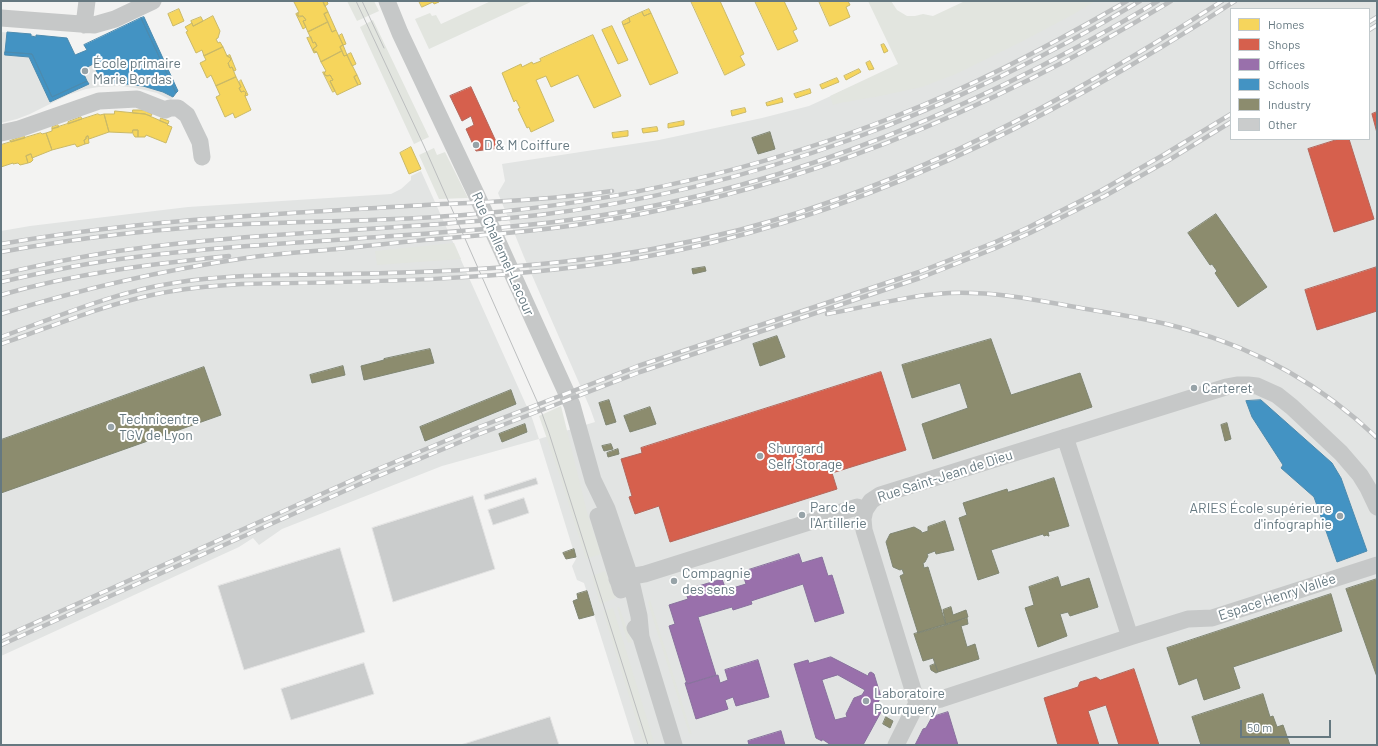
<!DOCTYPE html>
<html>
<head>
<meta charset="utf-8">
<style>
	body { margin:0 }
	#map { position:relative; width:1378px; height:746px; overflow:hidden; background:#f3f3f2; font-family:Barlow,sans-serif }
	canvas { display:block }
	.frame { position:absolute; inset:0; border:2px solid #657880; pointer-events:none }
	.legend { position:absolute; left:1230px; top:8px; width:140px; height:132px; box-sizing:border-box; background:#fff; border:1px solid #c1c9cc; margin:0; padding:5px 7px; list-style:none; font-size:12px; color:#657880 }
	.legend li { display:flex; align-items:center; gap:8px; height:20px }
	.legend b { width:20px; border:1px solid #c1c9cc }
	.scale { position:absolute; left:1240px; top:720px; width:91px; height:18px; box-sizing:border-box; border:2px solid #657880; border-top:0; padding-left:5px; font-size:12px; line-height:14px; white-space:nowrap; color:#657880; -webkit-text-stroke:3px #fff; paint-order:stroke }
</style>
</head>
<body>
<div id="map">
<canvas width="1378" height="746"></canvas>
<div class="frame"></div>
<ul class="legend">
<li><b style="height:11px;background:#f6d55c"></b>Homes</li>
<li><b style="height:11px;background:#d6604d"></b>Shops</li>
<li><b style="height:11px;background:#9970ab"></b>Offices</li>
<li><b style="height:11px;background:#4393c3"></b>Schools</li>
<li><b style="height:11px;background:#8c8c6e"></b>Industry</li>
<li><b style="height:11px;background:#cacccc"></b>Other</li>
</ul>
<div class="scale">50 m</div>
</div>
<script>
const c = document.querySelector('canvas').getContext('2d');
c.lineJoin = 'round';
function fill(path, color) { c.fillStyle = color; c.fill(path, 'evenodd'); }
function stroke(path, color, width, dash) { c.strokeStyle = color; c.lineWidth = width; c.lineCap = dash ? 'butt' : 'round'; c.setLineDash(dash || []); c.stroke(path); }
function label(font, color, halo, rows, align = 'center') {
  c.font = font + ' Barlow,sans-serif'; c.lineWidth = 4; c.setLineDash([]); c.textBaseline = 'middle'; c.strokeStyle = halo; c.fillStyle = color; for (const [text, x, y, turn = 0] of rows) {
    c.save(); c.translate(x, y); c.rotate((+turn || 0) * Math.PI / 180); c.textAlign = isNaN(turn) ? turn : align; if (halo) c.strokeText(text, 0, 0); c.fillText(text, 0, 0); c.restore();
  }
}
const built = new Path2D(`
	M1038 1H1377V745H635L584 583 577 580 572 566 576 559 539 439 442 466 282 529 259 545 253 538 239 547 1 656V231L30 226 188 207 391 194 401 189 411 180V176L421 171 532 418 539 439 595 422 590 408 524 257 498 193 505 181 502 164 659 140 762 118 809 106ZM1231 9H1369V139H1231Z
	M144 17 178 91 171 100 157 93 136 88 120 86 99 87 86 89 68 95 30 114 17 119 1 123V32L67 38 76 55 87 50 84 45Z`);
const green = new Path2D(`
	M347 1H374L379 11 357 21Z
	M491 1H533L429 49 415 19 430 13 432 16 436 15 441 24Z
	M868 1H891L897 10 907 16H915L923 14 933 16 965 1H1095L1074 14 1021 42 956 74 922 87 880 96 840 103 833 105 830 96 898 64Z
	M373 20 429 137 414 144 360 27Z
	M434 148 437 155 445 152 468 198 439 199 419 155Z
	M454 243 461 259 377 265 375 251Z
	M561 406 587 512 601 554 586 559 560 476 539 416Z
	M605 571 616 598 600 604 592 576Z
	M650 600 692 735 689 733 648 603Z
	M617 607H619L632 642 628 643Z
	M613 608 655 745H644L603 611Z`);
const homes = new Path2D(`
	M297 1H323L328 12 324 14 328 22 308 32 303 21 306 20 303 16 299 17 297 15 299 12 294 2Z
	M323 1H327L328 4 325 6Z
	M419 1H439V2L434 4 433 2 422 7Z
	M691 1H720L744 54 740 56 745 65 725 75Z
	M755 1H784L797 29 793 31 798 41 778 50Z
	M819 1H848L850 5 846 7 850 17 830 26Z
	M179 9 184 21 173 26 168 14Z
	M649 9 651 13 644 16 642 12Z
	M328 12 336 30 332 32 324 14Z
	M642 12 644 16 651 13 678 73 650 85 623 25 630 22 629 18Z
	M298 13V16H303L306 20 303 21 306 27 303 29 296 14Z
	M213 16 220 31 218 38 216 39 218 43 220 42 223 47 204 56 202 50 196 53 186 32 188 31 185 27 192 23 193 26Z
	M201 17 203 21 193 26 191 21Z
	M629 18 630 22 623 25 622 22Z
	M328 22 332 32 336 30 343 45 340 47 342 51 321 62 317 52 314 51 313 49 317 46 315 42 313 43 308 32Z
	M612 26 628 60 618 64 602 30Z
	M342 34 346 44 343 45 339 36Z
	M593 35 621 96 594 108 578 75 551 87 546 76 536 80 554 121 531 132 529 127 527 128 518 109 520 108 516 100 514 102 502 73 521 64 522 67 532 62 533 64 541 61 540 59Z
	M311 37 313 43 315 42 317 46 313 49 314 52H317L314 53 307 38Z
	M884 44 888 51 884 53 881 45Z
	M343 45 347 55 344 56 340 47Z
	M223 47 227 56 231 58 230 61 228 63 230 68 232 67 236 77 216 86 211 75 207 78 200 63 206 60 204 56Z
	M342 51 344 56 347 55 357 75 354 77 358 85 337 95 330 81 333 80 330 75 328 76 325 75 324 73 326 71 321 62Z
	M351 53 356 64 352 66 347 55Z
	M230 55 236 70 234 71 232 67 230 68 228 63 230 61 231 59 229 57 227 56Z
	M870 61 874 69 869 70 866 63Z
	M859 69 861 72 846 80 844 76Z
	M323 72H325L324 74 326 76 330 75 333 80 330 81 335 91 333 92Z
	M357 75 361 84 358 85 354 77Z
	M236 77 241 87 239 88 241 92 244 91 246 93 245 96 251 110 235 118 233 113 225 117 216 97 220 95 216 86Z
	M837 78 839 82 822 89 820 85Z
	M241 80 248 95 245 96 246 93 244 91 241 92 239 88 241 87 239 82Z
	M810 89 811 93 796 98 794 94Z
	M782 98 783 102 767 106 766 103Z
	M745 108 746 112 732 116 731 111Z
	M133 110H144L152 114 151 116 145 114 133 113Z
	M115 111 145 114 168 124 167 125 172 127 166 143 146 135 145 137H138V130H133L132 133 109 132 104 114H114Z
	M98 114 100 115 104 114 109 132 89 139 88 136 86 137V139L84 140 85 144 77 147 75 144 71 145 52 150 46 133 52 131V129Z
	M81 117 82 119 68 124V122Z
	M161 118 169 121 168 124 160 121Z
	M684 121V125L668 128V124Z
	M58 125 59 127 52 129V127Z
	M657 127 658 131 643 133 642 129Z
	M133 130H138V137H135L133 134Z
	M628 131V136L613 138 612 133Z
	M41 133 42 134 46 133 52 150 32 158 31 154 26 156 28 163 20 165 18 163 13 164V163L1 167V145Z
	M24 136 25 138 11 142 10 141Z
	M88 136 89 143 85 144 84 140 86 139V137Z
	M411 147 421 169 409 174 400 153Z
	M31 154 33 160 31 162 28 163 26 156Z`);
const shops = new Path2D(`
	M471 87 499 148 476 151 466 129 474 125 471 116 462 121 450 96Z
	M1377 112V133L1372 114Z
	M1339 139H1349L1374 219 1334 232 1308 149Z
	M1377 267V311L1317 330 1305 290Z
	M881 372 906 450 832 473 837 489 670 542 659 506 635 514 629 497 632 496 621 459 642 453 641 448Z
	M1134 669 1159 745H1119L1106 705 1088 711 1099 745H1058L1044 698 1078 687 1080 682 1096 677 1100 680Z`);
const offices = new Path2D(`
	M799 554 802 563 822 557 828 576 832 575 844 613 815 622 803 584 751 601 752 604 733 610 732 607 698 617 716 675 687 684 669 626 675 624 669 605 688 599 685 590 722 579 726 590 746 584 742 572Z
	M831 657 868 676 869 673 871 672 874 674 881 697 877 704 881 712 863 745H831L822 739V741L816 738 794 664 808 660 809 663ZM838 675 865 690 862 695 854 698 846 714 847 717 835 720 822 680Z
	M758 660 769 697 736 706 733 697 725 700 728 709 696 719 685 683 687 682V684L718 675 720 683 728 680 725 670Z
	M948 712 958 745H915L923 729 926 728 932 717Z
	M781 731 785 745H749L748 741Z`);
const schools = new Path2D(`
	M144 17 178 91 176 93 141 18Z
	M141 18 176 93 173 97 163 92 143 86 118 83 103 84 93 64 82 70 87 81 52 97 32 54 5 52 7 32 31 34V36L36 37V35L67 38 75 55 87 50 84 45Z
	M5 52 32 54 52 97 87 81 89 84 50 102 29 57 5 55Z
	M1261 400 1332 463 1341 478 1367 551 1337 562 1314 497 1281 468 1283 465 1252 417 1246 401Z`);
const industry = new Path2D(`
	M770 132 775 149 758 154 752 138Z
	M1216 214 1267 287 1238 307 1215 273 1217 271 1212 264 1210 265 1188 233Z
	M705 267 706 271 693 274 692 269Z
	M777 336 785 357 760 366 753 344Z
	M991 339 1011 395 1080 373 1092 407 933 459 922 424 968 408 960 383 912 398 902 365Z
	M430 349 434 363 364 380 361 366 384 360V359Z
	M343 366 345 375 312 383 310 375Z
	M204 367 221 415 1 493V440Z
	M511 390 516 404 425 441 420 427Z
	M609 400 616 422 606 425 599 403Z
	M650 407 656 424 630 432 624 416Z
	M1227 423 1231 439 1225 441 1221 425Z
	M525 424 527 432 502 442 499 434Z
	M611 444 613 449 604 451 602 446Z
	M618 449 619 454 608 457 607 453Z
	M1054 478 1069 526 1048 532 1049 536H1048L1047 535 1044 536 1043 534 991 550 999 573 978 580 959 518 967 515 963 503 1007 489 1008 492Z
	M945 521 954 550 936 554 935 551 927 554 928 556 925 562 923 563 924 568 928 567 946 625 918 633 900 576 904 574 902 569 900 570 893 567 886 542 890 534 914 527 921 531 922 533 928 531V527Z
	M574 549 576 557 566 559 563 553Z
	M1058 577 1061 587 1089 578 1098 607 1070 616 1068 612 1060 614 1067 636 1038 647 1025 608 1034 605 1029 587Z
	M1377 579V677L1346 589Z
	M587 591 594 615 579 619 573 601 578 599 577 594Z
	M1331 594 1342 631 1233 667 1240 688 1204 700 1197 678 1179 685 1167 648Z
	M951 607 953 615 966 610 968 617 946 625 943 610Z
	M967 618 968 624 961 626 967 647 975 644 979 659 938 672 933 658 923 661 914 634Z
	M935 664 938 672 936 673 931 670 930 666Z
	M1263 694 1270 717 1273 716 1277 727 1283 725 1290 745H1201L1192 717Z
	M886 717 893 721 890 728 883 724Z`);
const building = new Path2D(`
	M536 478 538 484 485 500 484 495Z
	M473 496 495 569 393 602 372 528Z
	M524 498 529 513 493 525 488 510Z
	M340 548 365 632 244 670 218 586Z
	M364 663 374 694 291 720 281 689Z
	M550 717 559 745H461Z`);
const minor = new Path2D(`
	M387 1 400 33 477 196 572 405 593 480 607 509 630 577 639 616 641 637
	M1 18 94 25 115 19 153 1
	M84 25 87 1
	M1 133 19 129 99 101 137 99 165 110 170 108H178L187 115 200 142 202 157
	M865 510 863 519 864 530 917 703 896 745
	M598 516 621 590
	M617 579 645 574 857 507 865 510 871 501 880 495 1226 387 1237 385H1248L1257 386 1277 395 1292 407 1341 453 1360 475 1368 488 1377 507
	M635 628 641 637 674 745
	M1130 637 1188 619 1212 618 1377 565
	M917 703 941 699 1130 637 1065 437`);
const tram = new Path2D(`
	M356 1 424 146 540 408 549 433 648 745
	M362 1 384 48`);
const rail = new Path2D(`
	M1369 22 1377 17
	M1369 30 1377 25
	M1 244C141 219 283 214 425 205 487 202 550 200 612 191
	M1 252C82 237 164 228 246 224 322 221 399 221 475 214 619 202 761 169 896 116 976 85 1053 44 1127 1
	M1 274C40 265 78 257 118 251 257 231 399 231 539 215 752 189 957 111 1140 1
	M1 282C40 273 80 264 120 259 264 240 410 239 554 222 770 196 973 112 1158 1
	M1 295C76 273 152 264 229 256
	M1 314C81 289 164 270 246 258 273 254 300 252 326 250 359 247 391 243 424 240 485 235 546 231 607 220 809 187 997 107 1171 1
	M827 314C867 307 909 295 949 293 994 291 1037 300 1081 308 1115 314 1151 319 1185 329 1257 349 1323 386 1377 438
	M1 337C57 317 114 292 174 283 229 274 286 275 341 274 415 273 488 270 561 262 620 256 681 245 739 230 912 184 1073 97 1222 1
	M1 344C51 327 100 306 152 295 182 288 213 286 243 284 374 282 504 280 633 259 851 222 1050 121 1235 1
	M1 638 366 474 474 429 638 366 919 272 993 243 1027 228 1102 190 1165 154 1231 114
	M1 645 369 480 477 435 640 372 920 278 996 248 1030 233 1105 196 1169 160 1231 122`);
const markers = [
	[85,71,4,"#97a3a8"],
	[476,145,4,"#97a3a8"],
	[1194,388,4,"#97a3a8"],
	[111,427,4,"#97a3a8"],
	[760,456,4,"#97a3a8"],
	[802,515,4,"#97a3a8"],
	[1340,516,4,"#97a3a8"],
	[674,581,4,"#97a3a8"],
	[866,701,4,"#97a3a8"]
];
const poiNames = [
	["École primaire",93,63],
	["Marie Bordas",93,79],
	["D & M Coiffure",484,145],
	["Carteret",1202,388],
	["Technicentre",119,419],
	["TGV de Lyon",119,435],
	["Shurgard",768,448],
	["Self Storage",768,464],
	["Parc de",810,507],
	["l'Artillerie",810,523],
	["ARIES École supérieure",1332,508,"right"],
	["d'infographie",1332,524,"right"],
	["Compagnie",682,573],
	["des sens",682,589],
	["Laboratoire",874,693],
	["Pourquery",874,709]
];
const streetNames = [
	["Rue Challemel-Lacour",503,254,66],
	["Rue Saint-Jean de Dieu",945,476,-18],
	["Espace Henry Vallée",1277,597,-18]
];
fill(built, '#e2e4e3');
fill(green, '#e2e5df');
fill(homes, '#f6d55c');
stroke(homes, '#cab967', 1);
fill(shops, '#d6604d');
stroke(shops, '#b4675c', 1);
fill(offices, '#9970ab');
stroke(offices, '#89729e', 1);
fill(schools, '#4393c3');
stroke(schools, '#4d8baf', 1);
fill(industry, '#8c8c6e');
stroke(industry, '#808673', 1);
fill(building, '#cacccc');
stroke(building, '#e2e2e2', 1);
stroke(minor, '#c6c8c8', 17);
stroke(tram, '#bcbebf', 1);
stroke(rail, '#bcbebf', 4.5);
stroke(rail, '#fff', 3, [9]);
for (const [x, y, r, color] of markers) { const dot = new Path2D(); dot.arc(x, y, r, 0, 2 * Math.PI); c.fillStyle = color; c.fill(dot); stroke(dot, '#fff', 1.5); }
label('14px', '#657880', '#fff', poiNames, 'left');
label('14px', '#657880', '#fff', streetNames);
</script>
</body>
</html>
